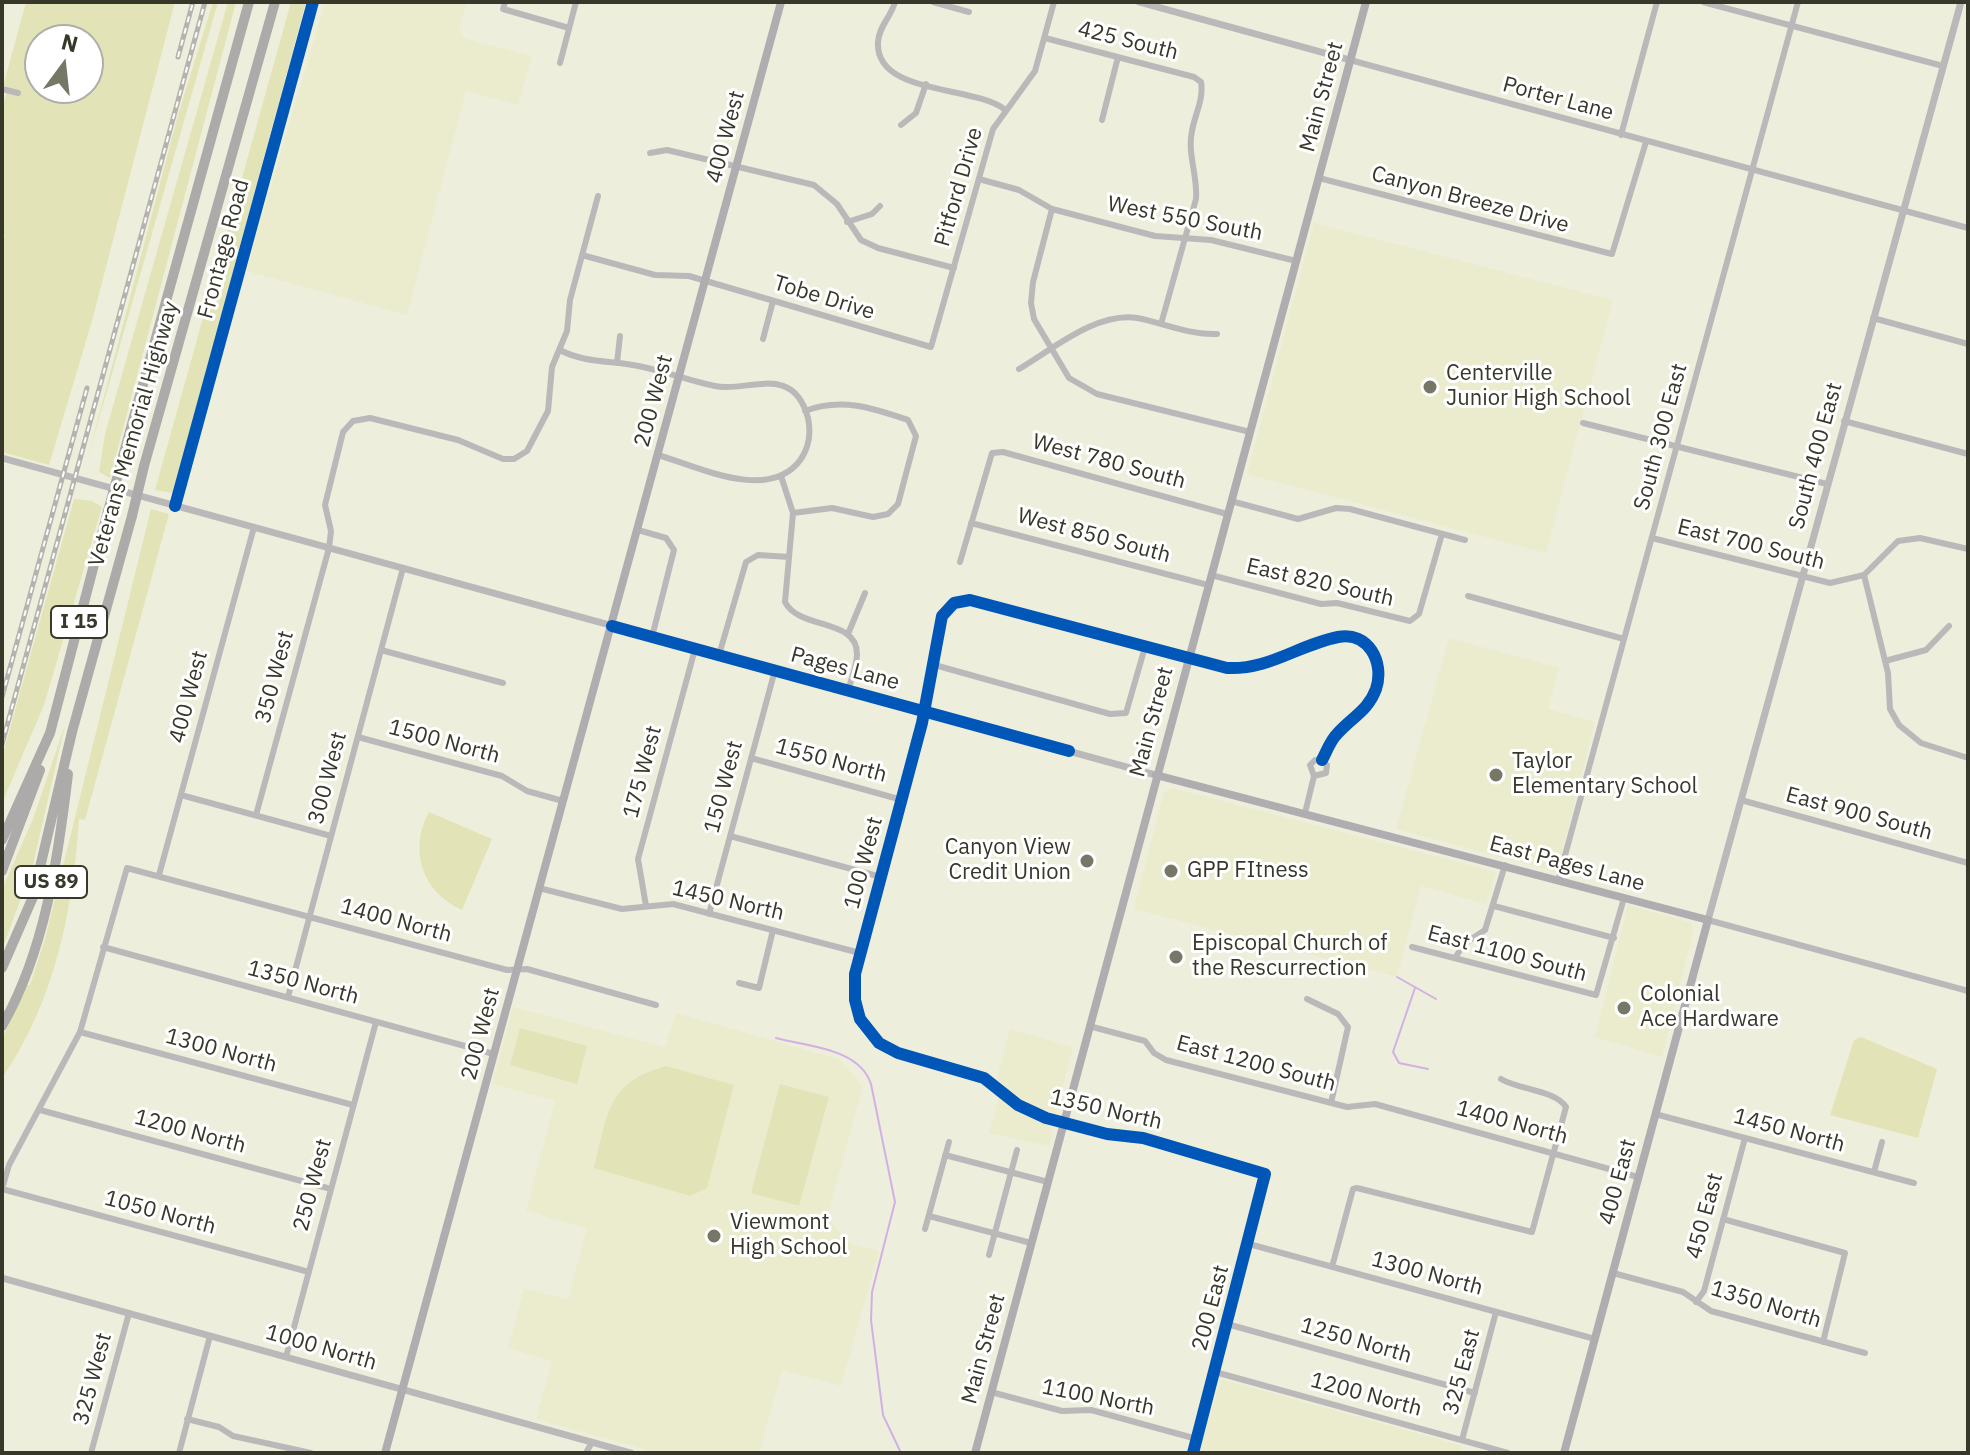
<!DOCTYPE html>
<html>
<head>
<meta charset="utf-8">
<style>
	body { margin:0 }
	#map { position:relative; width:1970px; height:1455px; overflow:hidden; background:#eeeedc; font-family:"IBM Plex Sans",sans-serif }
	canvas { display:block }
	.frame { position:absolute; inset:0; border:4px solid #37372a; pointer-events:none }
	.north { position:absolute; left:24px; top:24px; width:80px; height:80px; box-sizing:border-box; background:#fff; border:2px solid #afafaa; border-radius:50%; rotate:15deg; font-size:22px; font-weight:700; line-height:32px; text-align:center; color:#37372a }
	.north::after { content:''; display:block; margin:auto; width:28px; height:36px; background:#777768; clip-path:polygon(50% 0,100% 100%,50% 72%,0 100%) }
</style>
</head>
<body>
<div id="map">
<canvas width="1970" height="1455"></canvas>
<div class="frame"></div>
<div class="north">N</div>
</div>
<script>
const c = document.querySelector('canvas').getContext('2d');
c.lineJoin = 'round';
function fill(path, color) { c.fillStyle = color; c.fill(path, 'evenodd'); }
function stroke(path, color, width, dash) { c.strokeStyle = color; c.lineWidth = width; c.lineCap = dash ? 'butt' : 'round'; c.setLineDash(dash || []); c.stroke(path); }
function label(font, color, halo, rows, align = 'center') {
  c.font = font + ' "IBM Plex Sans",sans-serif'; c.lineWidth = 6; c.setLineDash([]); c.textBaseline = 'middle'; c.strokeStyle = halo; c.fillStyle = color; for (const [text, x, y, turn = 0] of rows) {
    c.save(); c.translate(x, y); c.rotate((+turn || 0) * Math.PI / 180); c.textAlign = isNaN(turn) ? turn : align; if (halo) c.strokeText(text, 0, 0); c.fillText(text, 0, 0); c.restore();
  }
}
const built = new Path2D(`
	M325 2H467L459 31 464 38 532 56 518 105 466 91 407 315 246 271Z
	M1314 223 1613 300 1546 553 1247 474Z
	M1449 638 1559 668 1548 709 1595 722 1557 872 1396 829Z
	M1172 788 1496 872 1486 904 1421 886 1397 977 1134 909 1164 792Z
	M1628 905 1692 923 1693 932 1662 1057 1595 1037Z
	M513 1007 665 1047 676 1013 839 1059 863 1086 827 1217 850 1244 879 1251 841 1386 782 1370 759 1453H657L536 1419 552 1361 508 1348 510 1341 524 1289 568 1299 587 1228 526 1211 555 1101 492 1084Z
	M1010 1029 1073 1047 1056 1113 1031 1107 996 1081Z
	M999 1096 1024 1115 1050 1126 1053 1132 1049 1146 989 1133Z
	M1221 1379 1462 1446 1460 1453H1198Z`);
const green = new Path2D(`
	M26 2H175L92 321 49 465 2 452V247L5 235 2 234V109L6 95 4 83ZM40 40H88V88H40Z
	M213 2H218L87 461 178 115Z
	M228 2H236L110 478 99 472 105 434Z
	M291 2H306L173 493 155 490Z
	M74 499 92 501 102 507 44 705 2 803V757Z
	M151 509 169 514 85 820 79 819C73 910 55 1001 2 1078V1039L27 985H30L45 939Z
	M65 725 33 865 2 950V889L33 819Z
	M429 812 492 839 462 910C422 892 408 850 429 812Z
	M520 1028 587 1046 577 1084 510 1065Z
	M1861 1037 1937 1069 1918 1138 1830 1115 1854 1040Z
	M666 1066 734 1085 707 1188 690 1196 594 1168C608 1115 606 1082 666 1066Z
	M780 1084 829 1097 799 1206 751 1193Z`);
const stream = new Path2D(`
	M1397 977 1436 999
	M1415 988 1393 1052 1399 1063 1428 1069
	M776 1038C809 1047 859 1048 871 1084L895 1202 872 1292 871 1320 883 1415 901 1453`);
const minor = new Path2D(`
	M505 2 503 9 569 28
	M895 2C891 17 879 26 878 42 875 95 972 85 1004 109
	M933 2 969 12
	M1703 2 1943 66
	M1045 38 1194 77 1201 82C1204 99 1195 114 1192 131 1187 154 1198 176 1196 199L1161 324
	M1350 60 1968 228
	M560 63 576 2
	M2 89 18 93
	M1102 120 1118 57
	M901 125 916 113 926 84
	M1621 135 1657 2
	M650 153 667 150 814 185 837 204 861 240 878 248 954 268
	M1319 178 1612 254 1646 142
	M979 179 1019 190 1052 209 1155 236 1211 240 1296 261
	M1052 209 1033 282 1031 303 1034 319 1069 378 1097 394 1250 432
	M847 222 872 214 880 206
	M582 255 655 275 689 276 931 347 993 129 1035 71 1054 2
	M1873 318 1968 344
	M763 339 773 301
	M560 350C586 364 615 360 643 367 667 372 690 381 715 386 747 393 793 362 808 418 811 432 809 447 801 459 770 503 699 467 658 455
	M617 363 620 336
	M1019 369C1053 349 1096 312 1137 318 1164 323 1189 335 1217 334
	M1844 421 1968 454
	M1583 423 1827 484
	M781 476 793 513 785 602C799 630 857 618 857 654 857 666 851 679 848 691
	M1231 501 1298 519 1336 508 1350 509 1465 540
	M793 513 832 508 873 517 888 514 898 504 916 436 908 420C873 408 841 397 805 411
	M971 523 1208 585
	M638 530 666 538 674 550 652 637
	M1652 538 1830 583 1864 575 1898 541 1920 538 1968 549
	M960 562 992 453 1003 452 1227 514
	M1211 575 1321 604 1337 603 1410 621 1419 614 1442 534
	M1864 575 1888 673 1890 709 1899 725 1921 743 1968 758
	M1468 596 1624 639
	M848 634 865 593
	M381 650 503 683
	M719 655 746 562 758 555 789 557
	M1885 661 1926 650 1949 626
	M931 664 1110 714 1126 713 1145 647
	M358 737 502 776 527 791 563 801
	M751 758 902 800
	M181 795 331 836
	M1741 800 1968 863
	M1305 813 1314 776 1310 765 1315 760H1322L1327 765 1326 773 1314 776
	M256 815 329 548 331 531 325 505 343 432 353 421 370 418 458 440 503 459H514L527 451 548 411 552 367 567 331 570 300 598 196
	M730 836 881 877
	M159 875 254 527
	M1558 881 1798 2
	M539 888 622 909 673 904 860 953
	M646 906 638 859 695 649
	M1494 906 1614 938
	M709 914 775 670
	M1708 920 1968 991
	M103 947 494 1054
	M1412 947 1596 995 1624 898
	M1455 958 1464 944 1485 930 1505 865
	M739 983 759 988 773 930
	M288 997 403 568
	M1307 999 1338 1014 1348 1027 1331 1103
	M1089 1026 1145 1041 1154 1053 1166 1060 1347 1107 1375 1104 1638 1177
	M80 1032 353 1105
	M40 1110 331 1189
	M1655 1114 1914 1183
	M945 1155 1048 1182
	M1874 1172 1882 1142
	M2 1189 9 1165 80 1032 127 868 507 970 527 969 656 1005
	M2 1189 309 1272
	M929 1216 1031 1243
	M1723 1219 1845 1253 1823 1342
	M925 1229 949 1142
	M1249 1244 1595 1339
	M989 1255 1017 1150
	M1332 1267 1353 1189 1357 1188 1532 1232 1566 1107C1555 1090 1519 1090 1501 1079
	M1613 1273 1683 1292 1711 1311 1865 1353
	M1696 1302 1704 1291 1745 1138
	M1227 1324 1475 1393
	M286 1357 376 1022
	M1215 1372 1508 1453
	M991 1392 1062 1411 1091 1410 1197 1439
	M187 1419 219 1427 233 1436 311 1453
	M1462 1440 1496 1312
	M91 1453 129 1313
	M179 1453 210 1336
	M586 1453 592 1442
	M1193 1453 1265 1174 1143 1138 1107 1134 1046 1118 1018 1105 984 1078 898 1053 879 1043 860 1019 855 1000V974L922 723 942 616 954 603 970 600 1227 668C1269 670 1298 645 1338 637 1368 631 1385 662 1376 689 1368 711 1352 717 1337 734 1330 741 1327 751 1322 760`);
const tertiary = new Path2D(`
	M1139 2 1350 60
	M2 458 1156 775
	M175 506 313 2
	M1708 920 1961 2
	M2 1278 631 1453`);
const secondary = new Path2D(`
	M1156 775 1708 920 1564 1453
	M385 1453 781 2
	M975 1453 1366 2`);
const motorway = new Path2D(`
	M122 460 249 2
	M144 466 275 2
	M2 840 50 733 108 511
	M2 871 40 770
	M2 968 33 897 72 732 132 516
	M2 1026C45 951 58 859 68 774`);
const rail = new Path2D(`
	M178 57 193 2
	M2 697 87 388
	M2 744 205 2`);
const motorwayBridge = new Path2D(`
	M108 511 122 460
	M132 516 144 466`);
const cycleway = new Path2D(`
	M175 506 313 2
	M612 626 1069 751
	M1193 1453 1265 1174 1143 1138 1107 1134 1046 1118 1018 1105 984 1078 898 1053 879 1043 860 1019 855 1000V974L922 723 942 616 954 603 970 600 1227 668C1269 670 1298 645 1338 637 1368 631 1385 662 1376 689 1368 711 1352 717 1337 734 1330 741 1327 751 1322 760`);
const markers = [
	[1430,387,8,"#777768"],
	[1496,775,8,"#777768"],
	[1087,861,8,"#777768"],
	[1171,871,8,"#777768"],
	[1176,957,8,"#777768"],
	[1624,1008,8,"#777768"],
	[714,1236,8,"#777768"]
];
const shields = [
	[79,622,56],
	[51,882,72]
];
const shieldNames = [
	["I 15",79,622],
	["US 89",51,882]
];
const streetNames = [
	["425 South",1128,41,14],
	["Main Street",1322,97,-75],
	["Porter Lane",1558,99,15],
	["400 West",726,137,-75],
	["Pitford Drive",959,187,-74],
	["Canyon Breeze Drive",1470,200,15],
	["West 550 South",1185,219,11],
	["Frontage Road",224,249,-75],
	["Tobe Drive",824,298,17],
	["200 West",654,401,-75],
	["Veterans Memorial Highway",134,434,-74],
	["South 300 East",1661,437,-75],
	["South 400 East",1816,456,-75],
	["West 780 South",1109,462,15],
	["West 850 South",1094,536,15],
	["East 700 South",1751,545,14],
	["East 820 South",1320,583,13],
	["Pages Lane",845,669,15],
	["350 West",275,677,-75],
	["400 West",189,697,-75],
	["Main Street",1152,722,-75],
	["1500 North",444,742,15],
	["1550 North",831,761,15],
	["175 West",643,772,-75],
	["300 West",328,778,-75],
	["150 West",724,787,-75],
	["East 900 South",1859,814,15],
	["100 West",864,863,-75],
	["East Pages Lane",1567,864,15],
	["1450 North",728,901,13],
	["1400 North",396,921,15],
	["East 1100 South",1507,954,15],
	["1350 North",303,983,15],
	["200 West",481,1034,-75],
	["1300 North",221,1051,15],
	["East 1200 South",1256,1064,15],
	["1350 North",1106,1110,13],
	["1400 North",1512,1123,15],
	["1450 North",1789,1131,15],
	["1200 North",190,1132,15],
	["400 East",1618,1182,-75],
	["250 West",313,1185,-75],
	["1050 North",160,1213,15],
	["450 East",1705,1216,-75],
	["1300 North",1427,1274,15],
	["1350 North",1766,1305,17],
	["200 East",1211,1308,-75],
	["1250 North",1356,1341,16],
	["1000 North",321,1348,16],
	["Main Street",984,1349,-75],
	["325 East",1462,1372,-75],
	["325 West",93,1379,-75],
	["1200 North",1366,1395,15],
	["1100 North",1098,1398,11]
];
const poiNames = [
	["Centerville",1446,374],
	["Junior High School",1446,399],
	["Taylor",1512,762],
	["Elementary School",1512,787],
	["Canyon View",1071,848,"right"],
	["Credit Union",1071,873,"right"],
	["GPP FItness",1187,871],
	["Episcopal Church of",1192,944],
	["the Rescurrection",1192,969],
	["Colonial",1640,995],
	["Ace Hardware",1640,1020],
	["Viewmont",730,1223],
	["High School",730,1248]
];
fill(built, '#ebeccd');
fill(green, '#e2e4b7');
stroke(stream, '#d1b1e4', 2);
stroke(minor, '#bbb8ba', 6);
stroke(tertiary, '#bbb8ba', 7);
stroke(secondary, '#b0adb0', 8);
stroke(motorway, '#adabaa', 10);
stroke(rail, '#b4b3ae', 5);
stroke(rail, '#fff', 2, [6]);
stroke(motorwayBridge, '#adabaa', 10);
stroke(cycleway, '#0057b8', 12);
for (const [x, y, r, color] of markers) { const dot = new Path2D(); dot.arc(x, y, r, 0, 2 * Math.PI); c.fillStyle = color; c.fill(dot); stroke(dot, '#fff', 3); }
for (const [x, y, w] of shields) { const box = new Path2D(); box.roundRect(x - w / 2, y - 16, w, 32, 6); c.fillStyle = '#fff'; c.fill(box); stroke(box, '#37372a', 2); }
label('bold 20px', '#37372a', null, shieldNames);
label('22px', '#37372a', '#fff', streetNames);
label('22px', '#37372a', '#fff', poiNames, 'left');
</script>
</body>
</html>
